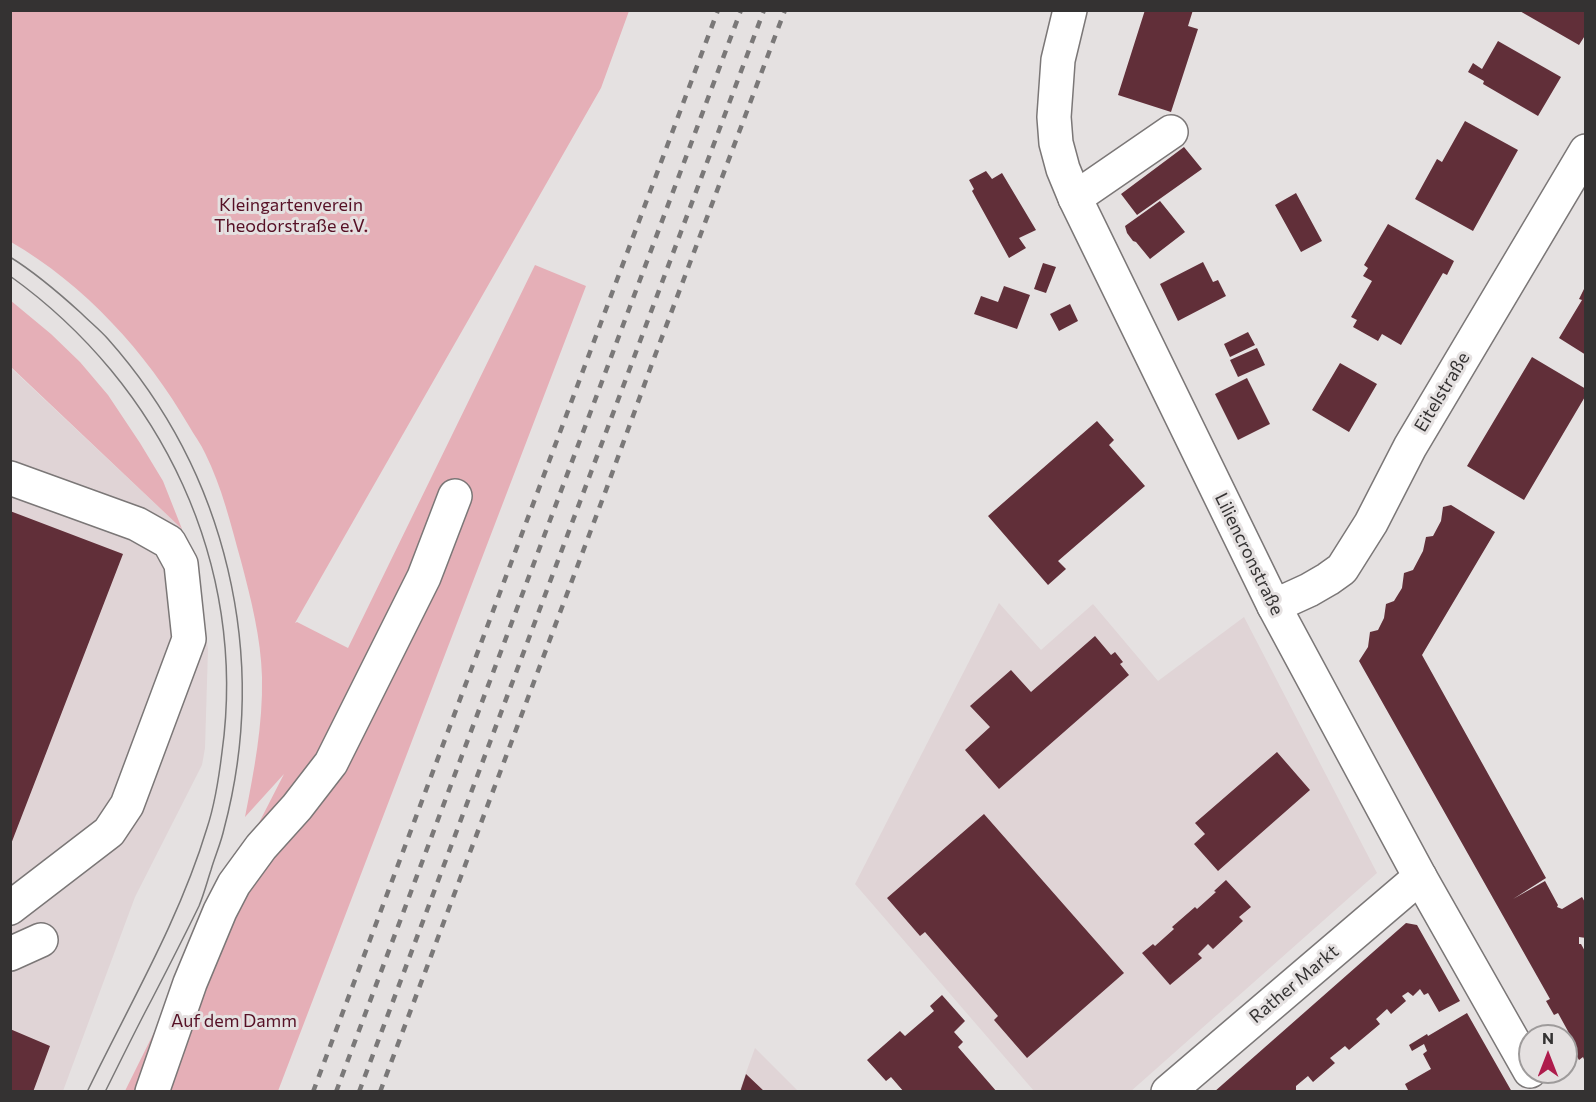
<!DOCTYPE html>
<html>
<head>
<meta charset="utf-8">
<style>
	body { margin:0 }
	#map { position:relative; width:1596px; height:1102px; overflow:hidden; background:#e5e1e1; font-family:Commissioner,sans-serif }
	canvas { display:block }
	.frame { position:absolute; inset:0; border:12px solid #343232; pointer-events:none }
	.north { position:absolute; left:1518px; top:1024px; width:60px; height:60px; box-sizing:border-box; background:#e5e1e1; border:2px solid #9e9b9b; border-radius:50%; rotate:0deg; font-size:16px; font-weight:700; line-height:24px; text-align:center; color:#343232 }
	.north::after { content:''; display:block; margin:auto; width:21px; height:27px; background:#ae1c4c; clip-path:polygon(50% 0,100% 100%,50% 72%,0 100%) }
</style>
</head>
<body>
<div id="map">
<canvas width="1596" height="1102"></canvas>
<div class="frame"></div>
<div class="north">N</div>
</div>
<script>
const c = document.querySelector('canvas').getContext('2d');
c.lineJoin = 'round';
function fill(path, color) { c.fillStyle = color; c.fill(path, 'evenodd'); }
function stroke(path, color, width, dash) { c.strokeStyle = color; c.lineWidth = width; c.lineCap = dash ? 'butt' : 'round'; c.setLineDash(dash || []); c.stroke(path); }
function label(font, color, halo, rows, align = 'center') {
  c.font = font + ' Commissioner,sans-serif'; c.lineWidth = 6; c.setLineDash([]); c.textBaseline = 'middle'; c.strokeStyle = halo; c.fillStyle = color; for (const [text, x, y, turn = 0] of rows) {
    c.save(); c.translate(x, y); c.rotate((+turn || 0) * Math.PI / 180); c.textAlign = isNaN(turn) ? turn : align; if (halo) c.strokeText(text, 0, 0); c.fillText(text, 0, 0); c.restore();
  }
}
const built = new Path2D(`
	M10 367 182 529 198 581 208 649 205 748 202 765 135 897 63 1091H11Z
	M999 603 1041 650 1093 604 1158 681 1244 617 1377 873 1130 1092 1034 1091 855 884Z
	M755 1048 798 1091 739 1092Z`);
const green = new Path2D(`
	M10 11H629L601 88 295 623 297 622 348 648 535 265 586 286 278 1091H125L222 895 284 774 245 817C254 771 263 725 262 677 261 638 251 599 241 561 231 525 222 487 205 453 201 444 194 435 189 426 146 352 85 285 11 242Z
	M10 300 51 334 80 362 108 395 140 443 163 481 182 529 11 367Z`);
const building = new Path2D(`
	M1145 10H1193L1188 26 1198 29 1171 112 1118 95Z
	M1518 10H1586V34L1579 45Z
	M1498 41 1561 77 1538 116 1483 84 1484 81 1468 72 1473 63 1482 69Z
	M1465 121 1518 150 1473 231 1415 199 1437 159 1442 162Z
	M1184 147 1202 169 1137 215 1121 194Z
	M986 171 992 179 1002 173 1036 230 1019 238 1026 248 1009 258 972 191 974 189 969 180Z
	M1296 193 1322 241 1301 252 1275 205Z
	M1160 201 1185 232 1150 259 1136 242 1133 241 1127 233 1125 226Z
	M1388 224 1454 261 1447 275 1443 273 1401 345 1382 334 1378 341 1353 327 1357 320 1351 317 1372 281 1363 276 1368 268 1364 265Z
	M1203 262 1213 282 1218 280 1226 296 1178 321 1160 284Z
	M1043 263 1056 267 1046 293 1034 289Z
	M1004 286 1030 295 1017 329 974 314 981 296 998 302Z
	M1584 289 1586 290V355L1559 338 1582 300 1579 299Z
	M1070 304 1078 321 1059 331 1050 314Z
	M1248 332 1255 345 1230 357 1224 344Z
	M1257 348 1265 365 1238 377 1230 360Z
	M1532 357 1586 389V395L1524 500 1467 466Z
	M1340 363 1377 384 1349 432 1312 410Z
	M1247 378 1270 424 1238 440 1215 394Z
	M1097 421 1114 440 1109 445 1145 486 1058 561 1066 569 1048 585 988 516Z
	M1451 505 1495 532 1422 655 1546 878 1513 899 1545 881 1558 905 1557 907 1562 909 1582 897 1586 904V938L1579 937V944H1581L1586 953V1064L1583 1057 1579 1060 1571 1046 1575 1044 1558 1013 1554 1015 1546 1001 1550 999 1359 661 1368 647 1370 632 1378 630 1384 618 1386 604 1394 601 1402 588 1404 573 1413 570 1423 551 1426 537 1433 536 1441 521 1443 507Z
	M10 511 123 554 11 844H10Z
	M1095 636 1111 655 1115 652 1123 662 1120 664 1129 675 999 789 965 750 990 727 970 706 1011 670 1031 692Z
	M1277 752 1310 790 1218 871 1194 844 1205 834 1195 823Z
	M984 814 1124 973 1027 1058 994 1020 998 1016 925 932 920 936 887 898Z
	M1226 880 1251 907 1239 917 1243 921 1213 949 1208 944 1198 954 1202 958 1170 985 1142 953 1153 944 1155 946 1174 929 1172 927 1195 907 1197 909 1216 892 1214 891Z
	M1406 923 1417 925 1460 1001 1439 1012 1428 993 1424 995 1420 989 1413 996 1408 992 1402 996 1406 1001 1391 1014 1387 1009 1376 1019 1380 1024 1349 1050 1345 1046 1330 1058 1335 1063 1328 1069 1313 1082 1308 1076 1296 1086V1092H1214Z
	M942 995 965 1021 954 1032 963 1042 958 1047 997 1092H904L891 1077 886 1081 867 1060 900 1031 905 1036 934 1011 930 1006Z
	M1467 1013 1512 1092H1409L1405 1084 1431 1069 1423 1054 1427 1051 1424 1044 1412 1051 1409 1045 1427 1034 1428 1036Z
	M10 1029 50 1046 33 1092H10Z
	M746 1074 765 1092H740Z`);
const minor = new Path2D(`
	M1075 198 1171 132
	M10 478 137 524 169 542 181 564 189 639 127 805 109 832 10 908
	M1274 606 1309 590 1328 579 1342 569 1371 523 1410 447 1586 151
	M10 954 41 940
	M152 1092 190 983 220 911 234 884 261 847 297 807 331 763 424 577 455 496
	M1168 1092 1420 877`);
const major = new Path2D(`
	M1070 10 1058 60 1054 117 1056 143 1063 169 1075 198 1274 606 1420 877 1530 1071`);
const tram = new Path2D(`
	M10 257C36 273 59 293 81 313 90 322 100 330 108 339 227 473 270 656 224 829 221 843 215 856 211 870 207 882 204 894 199 906 184 937 168 968 152 999 136 1029 121 1060 105 1092
	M10 276C162 385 248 565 222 752 219 777 215 804 207 828 179 921 129 1005 87 1092`);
const rail = new Path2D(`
	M313 1092 718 10
	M336 1092 741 10
	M359 1092 764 10
	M380 1092 606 490 653 361 785 10`);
const parkNames = [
	["Kleingartenverein",291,205],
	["Theodorstraße e.V.",291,226],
	["Auf dem Damm",234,1021]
];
const streetNames = [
	["Eitelstraße",1442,392,-59],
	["Liliencronstraße",1249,554,64],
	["Rather Markt",1294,984,-40]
];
fill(built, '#e0d4d6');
fill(green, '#e5afb7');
fill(building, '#612f39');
stroke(minor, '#7b7777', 36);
stroke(major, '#7b7777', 36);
stroke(minor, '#fff', 33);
stroke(major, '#fff', 33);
stroke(tram, '#7a7878', 1.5);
stroke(rail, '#7a7878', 4.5, [8, 8]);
label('18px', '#561025', '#e5e1e1', parkNames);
label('18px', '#343232', '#e5e1e1', streetNames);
</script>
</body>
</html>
